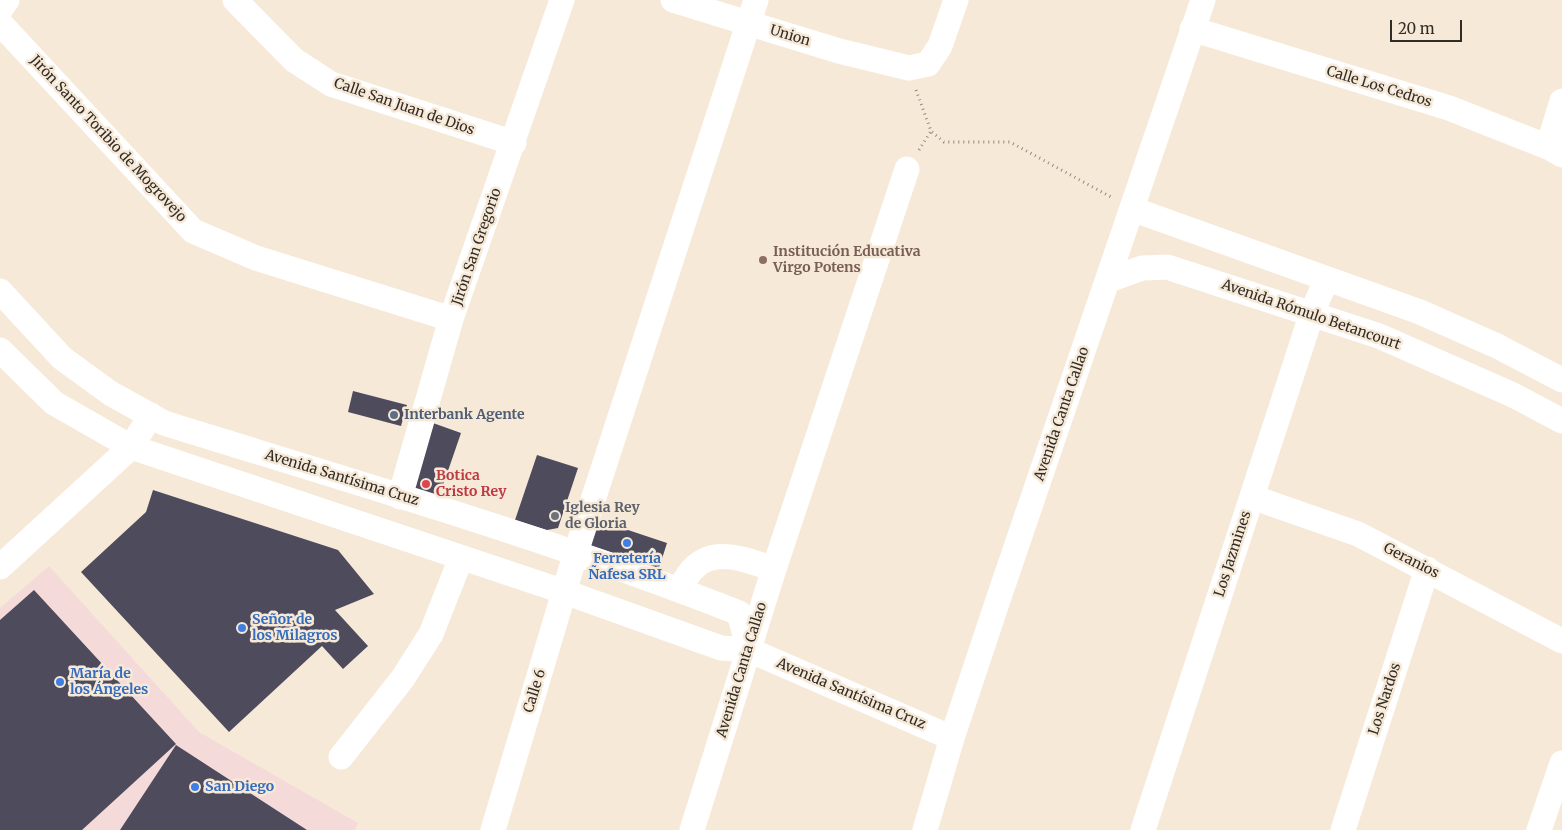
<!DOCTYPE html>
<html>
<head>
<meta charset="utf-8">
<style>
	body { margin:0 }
	#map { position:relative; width:1562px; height:830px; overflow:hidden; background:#f7e9d8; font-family:Merriweather,serif }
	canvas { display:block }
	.scale { position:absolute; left:1390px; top:20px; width:72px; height:22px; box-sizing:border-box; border:2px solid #312c25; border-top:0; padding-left:6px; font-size:15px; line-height:18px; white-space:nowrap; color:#312c25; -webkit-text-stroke:4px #f7e9d8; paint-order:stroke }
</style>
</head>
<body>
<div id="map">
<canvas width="1562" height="830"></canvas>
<div class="scale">20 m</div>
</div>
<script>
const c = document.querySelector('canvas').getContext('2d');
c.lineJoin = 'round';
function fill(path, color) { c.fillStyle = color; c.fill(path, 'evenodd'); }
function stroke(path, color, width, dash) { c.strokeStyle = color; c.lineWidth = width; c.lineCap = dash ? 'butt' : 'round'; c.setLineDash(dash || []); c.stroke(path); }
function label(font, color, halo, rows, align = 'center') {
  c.font = font + ' Merriweather,serif'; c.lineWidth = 5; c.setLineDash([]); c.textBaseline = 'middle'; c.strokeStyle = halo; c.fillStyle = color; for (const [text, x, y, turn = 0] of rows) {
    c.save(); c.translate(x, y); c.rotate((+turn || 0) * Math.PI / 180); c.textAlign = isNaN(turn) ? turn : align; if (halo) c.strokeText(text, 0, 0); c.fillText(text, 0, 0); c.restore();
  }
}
const commercial = new Path2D(`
	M49 566 199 732 358 823 355 830H0V608Z`);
const building = new Path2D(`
	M353 391 407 405 401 426 348 412Z
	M433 423 461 433 439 497 410 487Z
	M537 455 578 468 558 528 547 530 515 520Z
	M153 490 338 550 374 594 335 610 368 646 343 669 322 646 229 732 81 572 146 512Z
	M595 519 667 543 659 568 586 544Z
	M34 590 176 744 82 830H0V620Z
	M176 745 307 830H120Z`);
const path = new Path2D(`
	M916 90 931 131 944 142H1010L1111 197
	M919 150 931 131`);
const minor = new Path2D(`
	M235 0 294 60 331 84 514 143
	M673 0 839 51 909 68 928 64 940 46 956 0
	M0 10 7 0
	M0 23 193 231 256 258 451 319
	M1192 29 1449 108 1548 147 1562 155
	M1548 147 1562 101
	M1132 209 1420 312 1497 346 1562 380
	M1109 280 1142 268 1167 267 1379 336 1513 395 1562 421
	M0 291 62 358 110 393 164 423C357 483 551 539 739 613L749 650
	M0 350 54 403 131 447 565 592 721 648 749 650 952 738
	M400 497 451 319 562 0
	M1252 497 1358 534 1562 641
	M0 567 131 447 151 415
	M680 590C700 542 735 556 774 569
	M341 757 403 678 431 634 461 558
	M493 830 576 552 756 0
	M692 830 774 569 907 169
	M925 830 952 738 997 603 1203 0
	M1143 830 1312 313 1326 280
	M1343 830 1427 569
	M1539 830 1562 763`);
const markers = [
	[763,260,5,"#8d6e63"],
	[394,415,5,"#5c6f8a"],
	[426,484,5,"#e0444e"],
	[555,516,5,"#6b7280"],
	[627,543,5,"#3f7fe0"],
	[242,628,5,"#3f7fe0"],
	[60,682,5,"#3f7fe0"],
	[195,787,5,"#3f7fe0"]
];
const streetNames = [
	["Union",790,36,17],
	["Calle Los Cedros",1379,87,17],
	["Calle San Juan de Dios",404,107,19],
	["Jirón Santo Toribio de Mogrovejo",108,139,47],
	["Jirón San Gregorio",477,247,-71],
	["Avenida Rómulo Betancourt",1311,315,19],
	["Avenida Canta Callao",1062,414,-71],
	["Avenida Santísima Cruz",342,478,17],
	["Los Jazmines",1233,554,-72],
	["Geranios",1411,561,27],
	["Avenida Canta Callao",742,670,-73],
	["Calle 6",535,691,-73],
	["Avenida Santísima Cruz",851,694,23],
	["Los Nardos",1385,699,-72]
];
const educationNames = [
	["Institución Educativa",773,252],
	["Virgo Potens",773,268]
];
const serviceNames = [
	["Interbank Agente",404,415]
];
const healthNames = [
	["Botica",436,476],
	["Cristo Rey",436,492]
];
const worshipNames = [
	["Iglesia Rey",565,508],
	["de Gloria",565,524]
];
const shopNames = [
	["Ferretería",627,559,"center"],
	["Ñafesa SRL",627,575,"center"],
	["Señor de",252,620],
	["los Milagros",252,636],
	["María de",70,674],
	["los Ángeles",70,690],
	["San Diego",205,787]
];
fill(commercial, '#f5dada');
fill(building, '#4e4b5c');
stroke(path, '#93897d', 3, [1, 4]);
stroke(minor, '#fff', 25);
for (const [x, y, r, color] of markers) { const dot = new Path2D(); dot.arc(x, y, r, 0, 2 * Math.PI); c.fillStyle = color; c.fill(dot); stroke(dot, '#f7e9d8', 2); }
label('14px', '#312c25', '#f7e9d8', streetNames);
label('bold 14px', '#785e54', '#f7e9d8', educationNames, 'left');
label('bold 14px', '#4e5e75', '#f7e9d8', serviceNames, 'left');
label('bold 14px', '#be3a42', '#f7e9d8', healthNames, 'left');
label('bold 14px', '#5b616d', '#f7e9d8', worshipNames, 'left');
label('bold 14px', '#366cbe', '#f7e9d8', shopNames, 'left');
</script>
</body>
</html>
